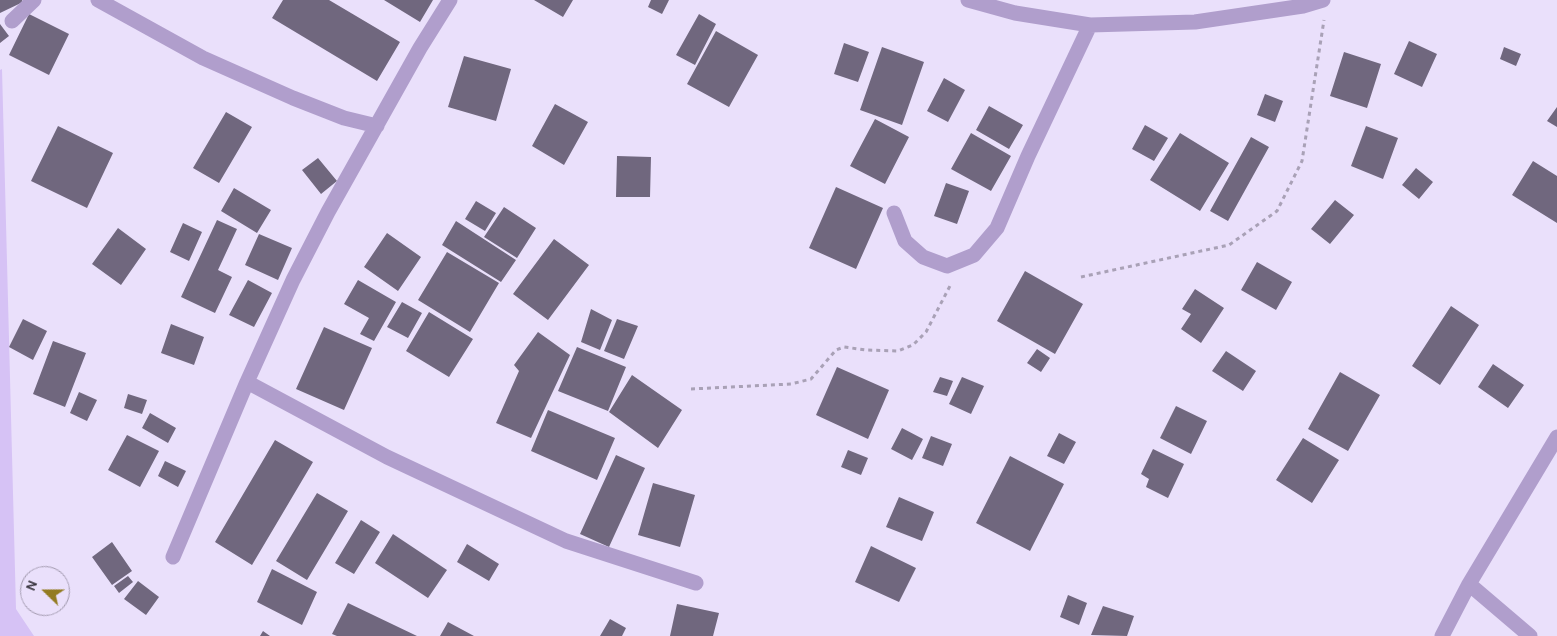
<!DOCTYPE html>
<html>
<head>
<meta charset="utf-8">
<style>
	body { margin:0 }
	#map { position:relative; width:1557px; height:636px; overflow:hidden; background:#eae0fb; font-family:Karla,sans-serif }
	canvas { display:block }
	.north { position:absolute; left:20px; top:566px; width:50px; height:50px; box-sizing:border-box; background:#eae0fb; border:1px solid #a29aaf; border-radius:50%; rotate:292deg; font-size:14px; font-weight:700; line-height:20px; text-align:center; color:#36323c }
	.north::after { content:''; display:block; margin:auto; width:18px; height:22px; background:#937b22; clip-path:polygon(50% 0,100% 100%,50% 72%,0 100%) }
</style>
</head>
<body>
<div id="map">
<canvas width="1557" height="636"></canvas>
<div class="north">N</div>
</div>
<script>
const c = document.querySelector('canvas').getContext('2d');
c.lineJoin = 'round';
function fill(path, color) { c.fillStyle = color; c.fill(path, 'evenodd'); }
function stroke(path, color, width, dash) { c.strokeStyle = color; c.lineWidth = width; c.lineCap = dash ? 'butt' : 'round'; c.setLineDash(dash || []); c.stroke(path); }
const green = new Path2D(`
	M2 69 16 609 34 636H0V70Z`);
const building = new Path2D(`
	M0 0H22L23 2 0 13Z
	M283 0H329L400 42 377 81 272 18Z
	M384 0H433L420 22Z
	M534 0H573L563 17Z
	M651 0H669L662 14 648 7Z
	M29 14 69 34 49 75 9 55Z
	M699 14 716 24 695 65 676 55Z
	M0 24 9 36 0 43Z
	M716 31 758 55 729 107 687 84Z
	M1409 41 1437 54 1422 87 1394 74Z
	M844 43 869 52 858 82 834 74Z
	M882 47 924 62 902 125 860 110Z
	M1504 47 1521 54 1516 66 1500 59Z
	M1344 52 1381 64 1367 108 1330 96Z
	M464 56 511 69 496 121 448 107Z
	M944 78 965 90 948 122 927 111Z
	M1265 94 1283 101 1275 122 1257 115Z
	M555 104 588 122 564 165 532 146Z
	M989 106 1023 125 1009 149 976 130Z
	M1557 107V127L1547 121Z
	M226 112 252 127 219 183 193 168Z
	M875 119 909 137 885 184 850 166Z
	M1145 125 1168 138 1154 161 1132 149Z
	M58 126 113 153 87 208 31 181Z
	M1366 126 1398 138 1383 179 1351 166Z
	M971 133 1011 156 991 191 951 169Z
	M1180 133 1229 163 1200 211 1150 180Z
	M1251 137 1269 147 1228 221 1210 211Z
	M617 156 651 157 650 197H616Z
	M318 158 337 181 321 194 302 170Z
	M1533 161 1557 176V223L1512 195Z
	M1416 168 1433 182 1419 199 1402 185Z
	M946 183 969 191 957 224 934 216Z
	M836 187 883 208 856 269 809 248Z
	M234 188 271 210 257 233 221 211Z
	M1335 200 1354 215 1330 244 1311 229Z
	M476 201 496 213 485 231 465 219Z
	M504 207 536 228 517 258 484 237Z
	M217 220 237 229 218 270 232 277 215 313 181 297Z
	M456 221 516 260 501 282 442 245Z
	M183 223 202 232 189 261 170 252Z
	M118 228 146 249 121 285 92 264Z
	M387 233 421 257 398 291 364 267Z
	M259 234 292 248 278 280 245 265Z
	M554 239 589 265 548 320 513 294Z
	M447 252 499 283 470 332 418 300Z
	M1257 262 1292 282 1276 310 1241 290Z
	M1025 271 1083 304 1055 354 997 321Z
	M248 280 272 293 254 327 229 315Z
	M358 280 396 302 374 341 360 334 369 318 344 304Z
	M1195 289 1224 308 1201 343 1181 329 1191 314 1182 309Z
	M402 302 422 313 408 338 387 327Z
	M1451 306 1479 325 1440 385 1412 366Z
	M591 309 612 320 600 350 581 342Z
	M429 312 473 339 449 377 406 351Z
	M23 319 47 331 33 360 9 347Z
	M617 319 638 326 624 359 604 351Z
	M171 324 204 337 194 365 161 353Z
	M324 327 372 348 344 410 296 389Z
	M538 332 570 355 531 438 496 423 519 371 514 365Z
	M53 341 86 353 65 407 33 394Z
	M577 347 626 367 608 411 558 391Z
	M1037 349 1050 358 1041 372 1027 363Z
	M1226 351 1256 371 1243 391 1212 371Z
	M1493 364 1524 385 1508 408 1478 387Z
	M837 367 889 390 868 439 816 415Z
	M1340 372 1380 395 1348 451 1308 429Z
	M632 375 682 410 658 448 609 412Z
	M940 377 953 381 947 396 933 392Z
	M962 377 984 386 971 414 949 404Z
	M79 392 97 400 87 421 70 413Z
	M128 394 147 400 142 414 124 408Z
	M1176 406 1207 421 1191 454 1160 438Z
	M548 410 615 438 597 480 531 451Z
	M150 413 176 428 168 443 142 428Z
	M902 428 923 439 912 460 891 449Z
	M1059 433 1076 442 1064 464 1047 456Z
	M127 435 159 451 140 487 108 470Z
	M931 436 952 444 943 466 922 458Z
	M1303 438 1339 460 1312 503 1276 480Z
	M275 440 313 462 252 565 215 542Z
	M1153 449 1184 464 1168 498 1146 487 1149 479 1141 474Z
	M848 450 868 458 861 475 841 467Z
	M616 455 645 468 609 547 580 534Z
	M1010 456 1064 484 1030 551 976 523Z
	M165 461 186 471 178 487 158 476Z
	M653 483 695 495 680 547 638 535Z
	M317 493 348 511 307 580 276 561Z
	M899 497 934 512 922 541 886 527Z
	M361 520 380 532 354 574 335 563Z
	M393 534 447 570 428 598 375 563Z
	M112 542 132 571 112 585 92 557Z
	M467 544 499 564 489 581 457 562Z
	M871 546 916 568 899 602 855 582Z
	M272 569 317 592 302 625 257 602Z
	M128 576 133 582 119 593 114 586Z
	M138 581 159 597 146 615 124 599Z
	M1068 595 1087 603 1079 625 1060 617Z
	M348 603 417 636H337L332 634Z
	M677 604 719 613 713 636H670Z
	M1103 606 1134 616 1127 636 1091 635Z
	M610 619 626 628 622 636H600Z
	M448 622 474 636H440Z
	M263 631 270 636H260Z`);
const path = new Path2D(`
	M1081 277 1229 245 1277 211 1302 161 1324 20
	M691 389 791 384 811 379 836 350 844 347 866 350 898 351 913 345 926 332 951 284`);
const street = new Path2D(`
	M98 0 203 58 293 98 344 118 377 126
	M968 0 1015 13 1090 25 1195 22 1303 6 1323 0
	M12 21 34 0
	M894 213 905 241 923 257 947 266 974 255 997 228 1028 156 1090 25
	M247 382 387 457 566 541 696 583
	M173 557 247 382 293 280 328 212 420 48 450 0
	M1469 584 1530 636
	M1442 636 1469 584 1557 437`);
fill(green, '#d6c2f5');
fill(building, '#70677e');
stroke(path, '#a9a1b6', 3, [4, 4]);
stroke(street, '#b09ecc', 15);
</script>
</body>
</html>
